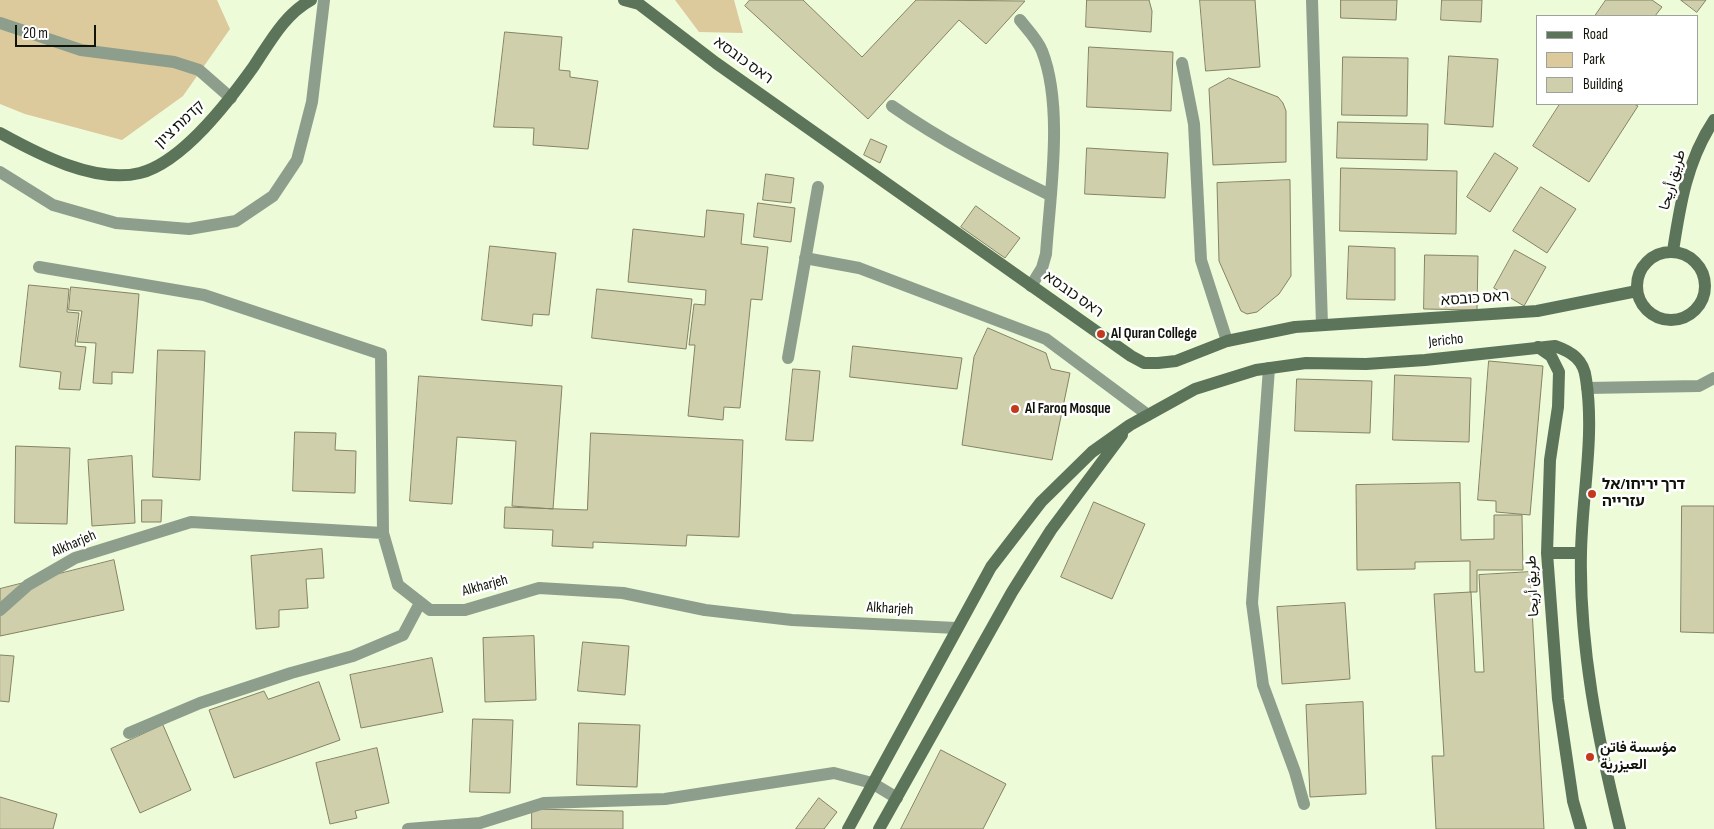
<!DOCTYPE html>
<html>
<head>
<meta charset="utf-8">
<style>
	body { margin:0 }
	#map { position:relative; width:1714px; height:829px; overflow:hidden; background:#eefbd9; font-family:"Sofia Sans Condensed",sans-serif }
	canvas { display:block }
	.legend { position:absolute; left:1536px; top:15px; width:162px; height:90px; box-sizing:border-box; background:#fff; border:1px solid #9fa19c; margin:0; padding:6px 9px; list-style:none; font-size:15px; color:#0f1308 }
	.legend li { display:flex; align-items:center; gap:10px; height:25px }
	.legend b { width:25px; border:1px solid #9fa19c }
	.scale { position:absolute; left:15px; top:25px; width:81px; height:22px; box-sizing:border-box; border:2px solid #0f1308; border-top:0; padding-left:6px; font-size:15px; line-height:18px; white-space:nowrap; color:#0f1308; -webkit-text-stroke:4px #fff; paint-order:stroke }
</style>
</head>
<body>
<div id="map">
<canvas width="1714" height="829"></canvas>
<ul class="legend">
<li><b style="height:6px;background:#5c755a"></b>Road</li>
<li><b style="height:14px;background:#dcc99c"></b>Park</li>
<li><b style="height:14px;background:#d0cfac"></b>Building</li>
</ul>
<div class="scale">20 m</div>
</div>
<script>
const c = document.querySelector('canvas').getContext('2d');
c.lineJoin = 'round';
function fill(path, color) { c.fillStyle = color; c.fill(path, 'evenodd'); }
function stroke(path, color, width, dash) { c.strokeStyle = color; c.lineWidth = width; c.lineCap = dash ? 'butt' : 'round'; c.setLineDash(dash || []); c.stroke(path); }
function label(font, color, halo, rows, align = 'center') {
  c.font = font + ' "Sofia Sans Condensed",Vazirmatn,"Noto Sans Hebrew",sans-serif'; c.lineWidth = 5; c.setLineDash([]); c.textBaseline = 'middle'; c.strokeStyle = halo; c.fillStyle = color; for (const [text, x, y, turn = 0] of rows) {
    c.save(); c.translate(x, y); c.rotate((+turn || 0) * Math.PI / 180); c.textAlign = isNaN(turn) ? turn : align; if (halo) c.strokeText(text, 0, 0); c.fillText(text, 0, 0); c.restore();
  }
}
const green = new Path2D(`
	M0 0H217L230 29 183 96 122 140 25 114 0 104Z
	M675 0H734L743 33 699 32Z`);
const building = new Path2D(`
	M750 0H803L862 57 916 0 1025 1 986 44 959 20 868 119 745 6Z
	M1087 0H1149L1152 11 1151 32 1086 27Z
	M1200 0H1255L1260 67 1206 71Z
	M1341 0H1397L1396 20 1341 18Z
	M1442 0H1482L1481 22 1441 20Z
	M1606 0H1652L1662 7 1655 16H1595Z
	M1681 0H1706L1697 12Z
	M505 32 562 37 559 70 570 71V77L598 81 588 149 533 145 534 128 494 127Z
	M1089 47 1173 52 1171 111 1087 107Z
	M1449 56 1498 59 1493 127 1445 124Z
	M1343 57 1408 58 1407 116 1342 115Z
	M1229 78 1278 97 1283 103 1286 111V162L1213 165 1209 89Z
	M1560 104H1634L1638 106 1589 182 1533 146Z
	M1338 122 1428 124 1427 160 1337 158Z
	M871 139 887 146 880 163 864 155Z
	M1087 148 1168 153 1165 198 1085 194Z
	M1495 153 1518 168 1490 212 1467 197Z
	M1341 168 1457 171 1456 234 1340 231Z
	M766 174 794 178 791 203 763 200Z
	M1290 180 1291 276 1279 294 1257 312 1247 314 1241 311 1219 261 1217 183Z
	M1541 187 1576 209 1547 253 1513 231Z
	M758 203 795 208 791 242 754 237Z
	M976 206 1020 238 1005 258 961 227Z
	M707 210 744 214 741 244 768 247 762 300 751 299 740 408 724 407 723 420 688 416 695 345H689L694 304 705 305 706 290 628 282 633 229 704 237Z
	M490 246 556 253 549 315 533 314 532 326 482 320Z
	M1349 246 1395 248V300L1347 299Z
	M1515 250 1546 267 1524 306 1494 288Z
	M1425 255 1478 256 1477 310 1424 309Z
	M29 285 69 289 67 312 79 313 75 346 86 347 80 390 59 389 61 372 20 367Z
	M71 287 139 294 133 373 112 372V384L93 383 96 343 77 342 82 311 69 310Z
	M597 289 692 299 686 349 592 338Z
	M988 328 1046 353 1051 369 1070 373 1052 460 962 445 974 357Z
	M853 346 962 358 957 389 850 377Z
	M158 350 205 351 200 480 153 477Z
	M1489 361 1543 366 1530 515 1496 512V501L1478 500Z
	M793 369 820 371 813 441 786 440Z
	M1395 375 1471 378 1469 442 1393 440Z
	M419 376 562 386 553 509 512 506 516 441 457 437 452 504 410 501Z
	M1297 379 1372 381 1370 433 1295 431Z
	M295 432 336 433 335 450 356 451 355 493 293 491Z
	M591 433 743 440 739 537 687 535 686 546 593 542V548L552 546 553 530 504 528 505 507 587 510Z
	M16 446 70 448 67 524 15 523Z
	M132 456 135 523 92 526 88 460Z
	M1460 483 1461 540 1494 539V515H1522L1523 570H1477V592H1470V561L1415 562V569L1357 570 1356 485Z
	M142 500H162L161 522H142Z
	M1094 502 1145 524 1112 599 1061 577Z
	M1682 506H1714V633L1681 632Z
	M322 549 324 578 306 579 308 608 279 610V627L256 629 251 556Z
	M114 560 124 610 0 636V589Z
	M1530 572 1544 829H1436L1432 756H1444L1434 594 1471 592 1475 672H1484L1479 575Z
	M1345 603 1350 679 1282 684 1277 607Z
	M534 636 536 700 485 702 483 638Z
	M583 642 629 646 625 695 578 691Z
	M0 655 14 656 9 702 0 701Z
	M432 658 443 712 361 728 350 675Z
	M319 682 340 740 234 778 209 710 264 691 268 699Z
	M1363 702 1366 794 1310 797 1306 705Z
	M473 719 513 720 510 793 470 792Z
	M579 723 640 725 637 787 577 785Z
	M163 725 191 790 140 813 111 749Z
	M377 748 389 803 355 811 357 818 330 824 316 763Z
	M941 750 1006 784 983 829H901Z
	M0 797 57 814 53 829H0Z
	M819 798 837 812 824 829H796Z
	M532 809 623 811V829H532Z`);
const lane = new Path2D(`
	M1020 20C1027 29 1038 40 1042 51 1064 107 1050 194 1046 254L1042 268 1031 286
	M892 106C942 141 995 168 1050 195
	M805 258 859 268 1046 339 1148 415
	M788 358 818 187`);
const street = new Path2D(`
	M1312 0 1322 325
	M0 23 81 50 174 62 199 70 231 98
	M1182 63 1194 124 1201 260 1227 341
	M0 172 53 205 116 223 189 229 236 221 273 196 297 160 312 102 324 0
	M39 267 204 295 381 354 383 533
	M1269 368 1252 603 1263 685 1295 772 1304 804
	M1587 388 1699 386 1714 378
	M0 610 28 585 75 558 191 522 383 533 398 585 430 610H465L539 588 623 593 705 610 792 620 956 628
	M129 733 200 703 291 673 353 656 403 635 420 603
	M408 829 480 823 544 803 665 799 834 773 872 783 897 798`);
const secondary = new Path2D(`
	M624 0 639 4 716 63 1131 356 1144 363H1158L1176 361 1227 341 1295 327 1537 311 1637 291
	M0 133C38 154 95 184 140 173 183 162 229 101 254 66 270 42 285 14 311 0
	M1673 251C1680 205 1687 160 1714 120
	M1637 286a34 34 0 1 1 68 0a34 34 0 1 1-68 0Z
	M1538 347 1551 356 1559 372 1558 407 1550 460 1547 553 1558 699 1573 801 1581 829
	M1547 553H1581
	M848 829 991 567 1041 502 1092 452 1130 425 1195 389 1256 370 1306 363 1366 364 1425 360 1555 346C1572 352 1584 360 1586 379 1595 436 1582 495 1581 553 1579 645 1598 740 1620 829
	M879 829 1012 592 1051 530 1122 435`);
const markers = [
	[1101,334,5,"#c4391d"],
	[1015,409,5,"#c4391d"],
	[1592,494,5,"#c4391d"],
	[1590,757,5,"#c4391d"]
];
const streetNames = [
	["ראס כובסא",743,61,36],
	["קדמת ציון",180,125,-43],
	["طريق أريحا",1673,180,-74],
	["ראס כובסא",1073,295,35],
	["ראס כובסא",1475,299,-4],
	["Jericho",1446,341,-6],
	["Alkharjeh",74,544,-23],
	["Alkharjeh",485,586,-15],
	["طريق أريحا",1533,586,-93],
	["Alkharjeh",890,609,3]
];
const poiNames = [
	["Al Quran College",1111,334],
	["Al Faroq Mosque",1025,409],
	["דרך יריחו/אל",1602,485],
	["עזרייה",1602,502],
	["مؤسسة فاتن",1600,748],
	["العيزرية",1600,765]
];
fill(green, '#dcc99c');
fill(building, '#d0cfac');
stroke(building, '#848363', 1);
stroke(lane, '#8d9e8c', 12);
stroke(street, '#8d9e8c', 12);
stroke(secondary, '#5c755a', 12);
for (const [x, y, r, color] of markers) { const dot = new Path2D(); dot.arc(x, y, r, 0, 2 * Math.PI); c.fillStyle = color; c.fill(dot); stroke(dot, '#fff', 2); }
label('15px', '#0f1308', '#fff', streetNames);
label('bold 15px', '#0f1308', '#fff', poiNames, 'left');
</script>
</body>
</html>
